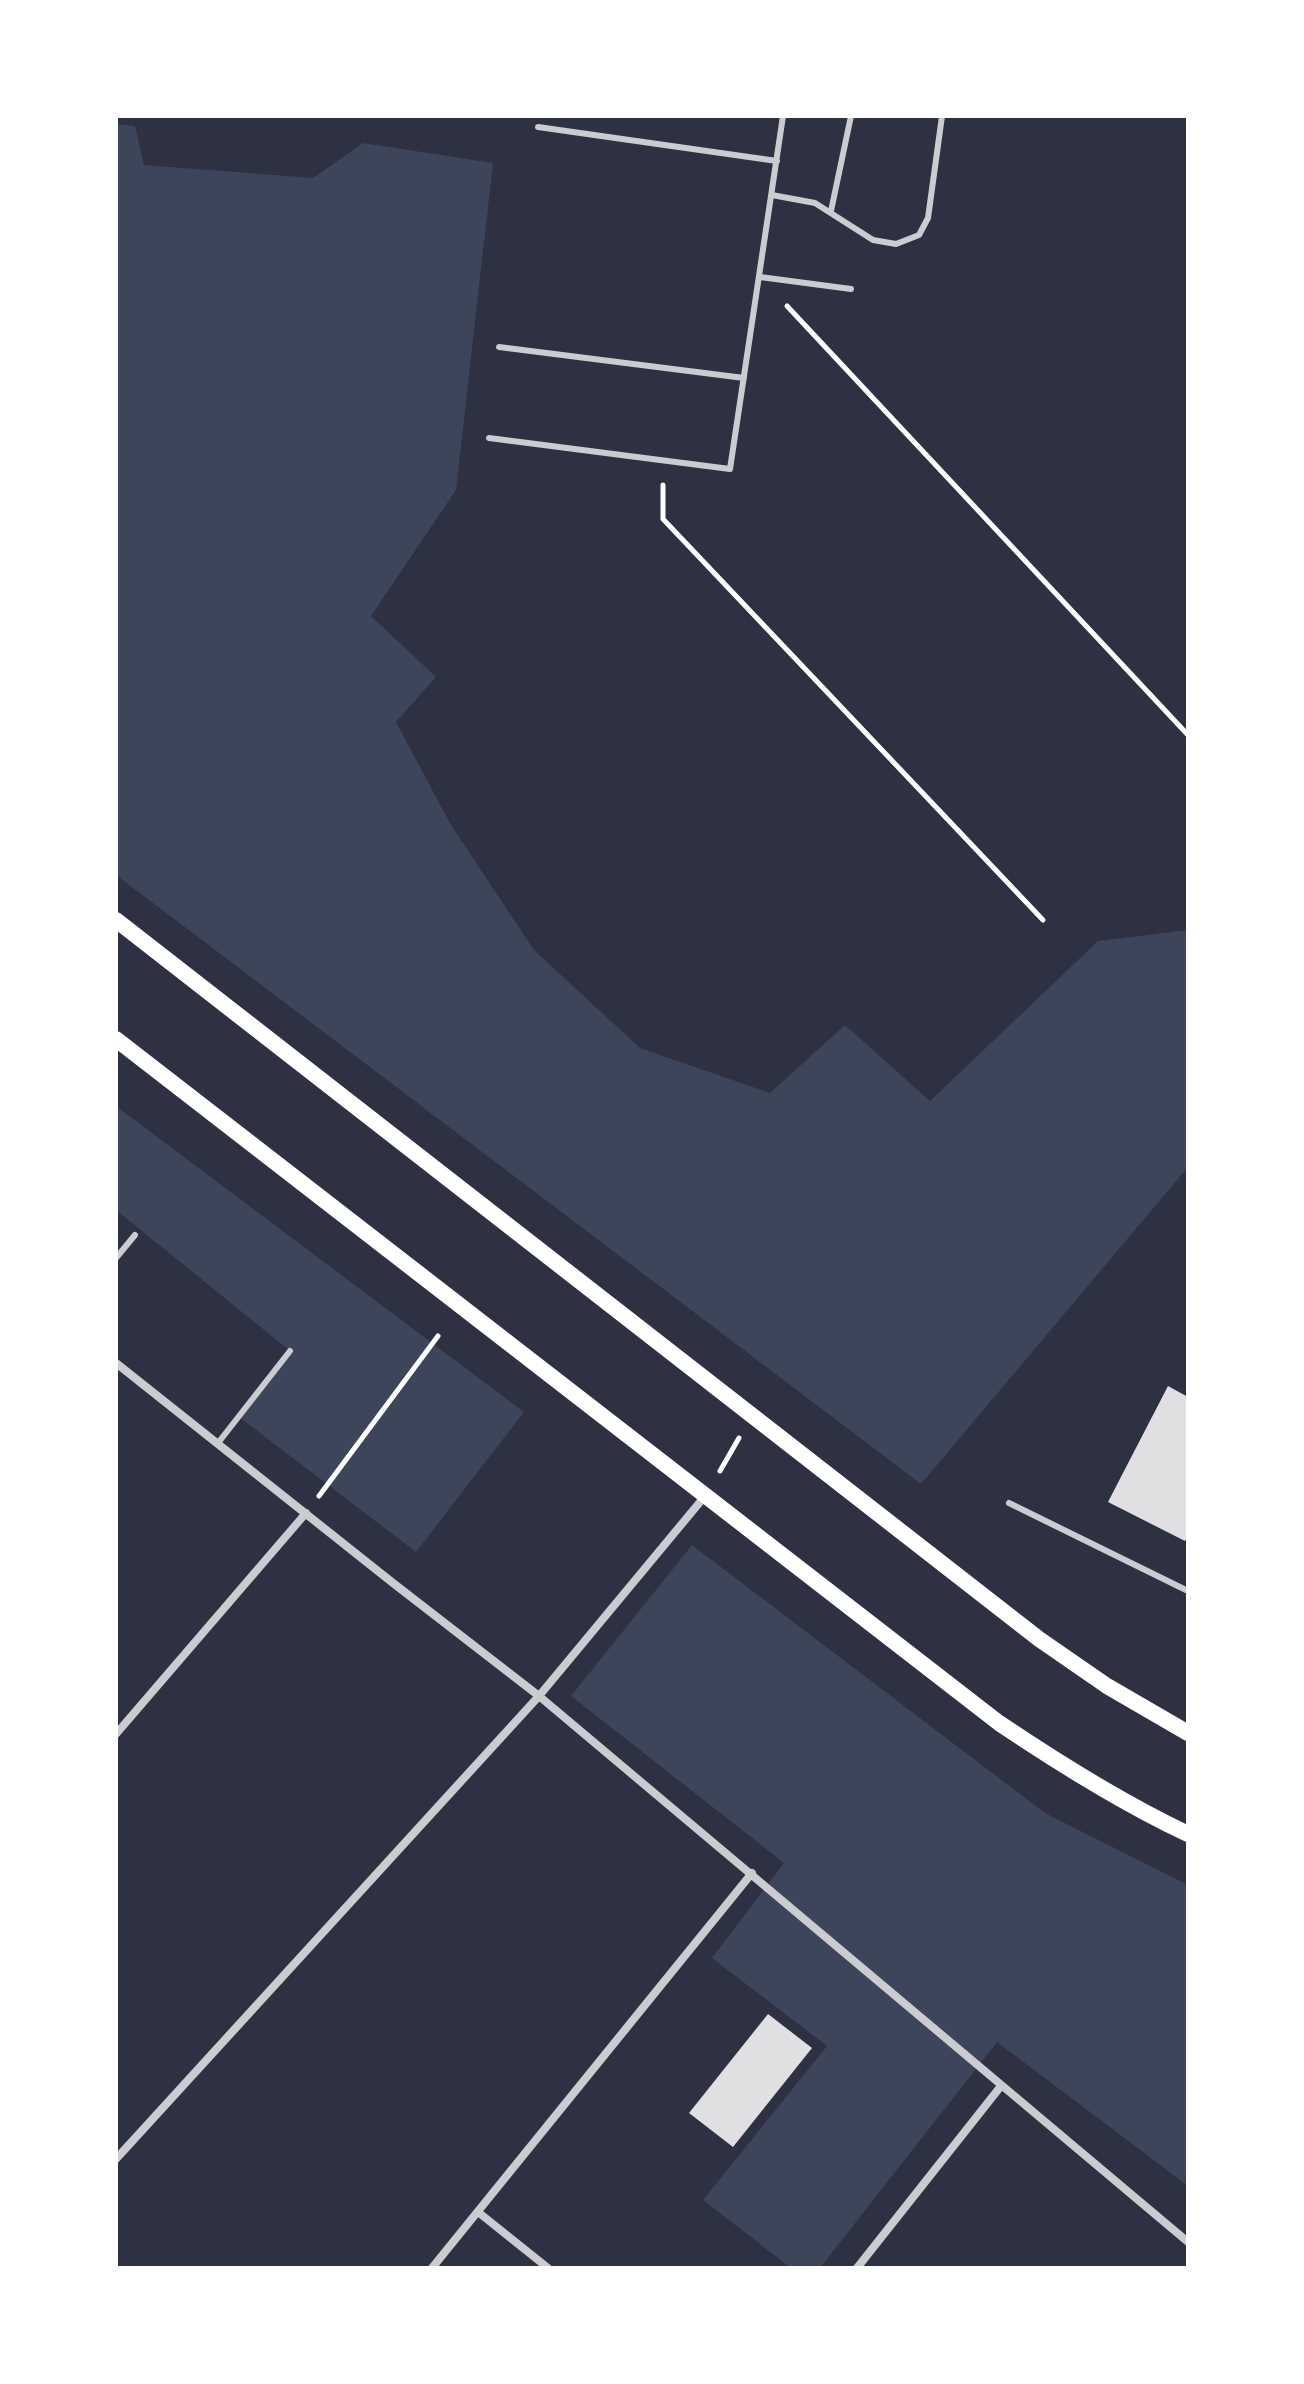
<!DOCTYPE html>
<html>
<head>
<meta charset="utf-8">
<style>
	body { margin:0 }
	#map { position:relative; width:1304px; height:2384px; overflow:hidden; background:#2d3142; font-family:Overpass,sans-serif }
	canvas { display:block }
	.frame { position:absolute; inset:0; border:118px solid #fff; pointer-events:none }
</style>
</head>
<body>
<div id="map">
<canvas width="1304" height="2384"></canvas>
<div class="frame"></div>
</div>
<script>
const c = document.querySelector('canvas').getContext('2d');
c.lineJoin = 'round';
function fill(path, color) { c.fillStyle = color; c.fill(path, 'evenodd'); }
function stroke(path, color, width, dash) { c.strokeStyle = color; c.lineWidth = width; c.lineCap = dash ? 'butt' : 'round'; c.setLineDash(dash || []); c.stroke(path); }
const green = new Path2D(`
	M116 124 135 126 144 165 313 178 363 143 493 163 456 490 371 616 436 677 396 722 451 825 534 950 640 1048 770 1093 845 1025 930 1101 1098 941 1188 930V1167L921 1484 116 875Z
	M116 1106 524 1412 416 1552 239 1417 290 1351 116 1210Z
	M692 1545 1045 1813 1188 1885V2186L997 2042 820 2268H791L703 2200 827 2046 712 1958 784 1863 571 1696Z`);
const building = new Path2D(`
	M1168 1386 1188 1397V1536L1185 1541 1108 1502Z
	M768 2014 812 2048 733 2147 689 2113Z`);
const path = new Path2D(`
	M787 306 1188 735
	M663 485V519L1043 920
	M720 1471 739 1438
	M319 1496 438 1336`);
const service = new Path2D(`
	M538 127 777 161
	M772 195 815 203 873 240 896 244 919 235 928 218 942 116
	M831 211 851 116
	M760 277 851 289
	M499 347 744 378
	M489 438 730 469 783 116
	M116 1258 135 1235
	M218 1443 290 1351
	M1009 1503 1188 1591`);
const minor = new Path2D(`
	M116 1363 393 1583 539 1696 1188 2242
	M116 1734 306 1513
	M116 2159 539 1696 705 1496
	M478 2212 548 2268
	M432 2268 752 1873
	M857 2268 1001 2086`);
const secondary = new Path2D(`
	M116 920 1039 1639 1107 1686 1188 1733
	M116 1039 999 1723C1060 1764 1122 1803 1188 1834`);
fill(green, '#3c4559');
fill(building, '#e0e0e3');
stroke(path, '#fff', 5);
stroke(service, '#caccd0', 6);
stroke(minor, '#caccd0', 8);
stroke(secondary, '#fff', 16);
</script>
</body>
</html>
